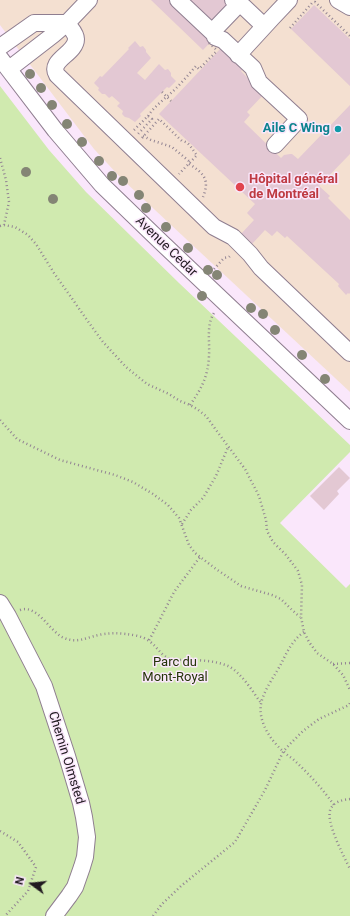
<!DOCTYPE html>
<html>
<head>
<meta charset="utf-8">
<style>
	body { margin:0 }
	#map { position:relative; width:350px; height:916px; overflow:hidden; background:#fae7fb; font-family:Roboto,sans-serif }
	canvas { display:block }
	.north { position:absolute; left:12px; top:864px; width:40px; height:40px; -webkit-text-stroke:3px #fae7fb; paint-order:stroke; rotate:285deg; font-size:11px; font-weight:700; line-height:16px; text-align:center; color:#201920 }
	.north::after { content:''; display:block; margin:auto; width:14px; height:18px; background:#201920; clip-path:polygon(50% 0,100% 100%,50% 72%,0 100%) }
</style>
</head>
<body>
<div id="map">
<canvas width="350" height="916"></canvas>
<div class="north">N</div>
</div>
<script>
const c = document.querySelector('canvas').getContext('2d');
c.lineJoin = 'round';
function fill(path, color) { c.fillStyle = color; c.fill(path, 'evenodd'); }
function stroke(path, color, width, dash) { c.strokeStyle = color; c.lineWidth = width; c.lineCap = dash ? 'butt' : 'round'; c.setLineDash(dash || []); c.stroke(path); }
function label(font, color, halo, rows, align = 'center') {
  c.font = font + ' Roboto,sans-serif'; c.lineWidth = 3; c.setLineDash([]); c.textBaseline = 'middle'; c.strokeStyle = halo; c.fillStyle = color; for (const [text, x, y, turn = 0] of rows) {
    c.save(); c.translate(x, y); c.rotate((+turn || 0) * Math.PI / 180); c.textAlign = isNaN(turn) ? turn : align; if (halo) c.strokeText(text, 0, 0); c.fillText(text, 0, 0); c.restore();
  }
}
const medical = new Path2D(`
	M0 0H350V392L140 196 120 177 94 149 0 25Z`);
const green = new Path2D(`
	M0 86 49 150 86 192 179 283 350 445V452L280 523 346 588 350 584V916H0Z`);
const building = new Path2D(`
	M151 0H250L203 50Z
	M314 5 350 39V86L291 29Z
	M135 41 140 47 143 46 146 50V52L151 58 137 73 145 80 159 64 165 70 168 69 171 73V76L176 81 169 88 167 87 140 114 141 116 135 122 129 118 125 117 122 114 123 111 117 106 120 103 112 96 109 98 105 94H102L98 90 99 88 94 83 100 76 102 77 129 49 128 48Z
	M223 46 245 67 241 71 255 86 264 94 247 112 250 115 244 122 281 158 284 155 290 154H292L298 159 350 105V154L319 186 330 196 328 198 350 220V293L349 294 348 293 346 295 338 286 339 284 287 236 285 238 277 231 272 236 265 230 252 244 241 234 254 220 247 213 255 204 159 114Z
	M339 467 350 478 337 491 339 494 324 510 310 496Z`);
const path = new Path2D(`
	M290 28 312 3 315 2 350 36
	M148 116C154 107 163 100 171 93 180 85 188 75 196 66L199 69 216 52
	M134 130 148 116 152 119 138 134
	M143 136 151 140 172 147 190 162
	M142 138 159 119 182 141C190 142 192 150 197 155L179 174
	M0 158 6 180 9 202 4 225
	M189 164C204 173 210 180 203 197
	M0 226 4 225 15 227 28 235 36 244 54 273 92 327 103 342 126 367 147 384 169 394 180 401 190 405 197 409 206 416 216 430 245 469 259 496 266 520 267 531 273 542 286 555 298 571 302 585 301 617 304 632 309 642 317 653 333 664 343 675 350 690
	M214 269 224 258 229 257 231 255
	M190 405C202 388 208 376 209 356 210 341 206 326 214 313
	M0 420 17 439 60 460 115 475 133 482 153 494 168 505 179 518 189 545 195 553 216 569 241 586 272 595 281 599 292 610 300 617
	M182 524 191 510 203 498 216 476 228 447
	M20 610C37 604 49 630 62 637 78 645 88 636 104 634 111 633 118 633 126 634 133 635 143 636 149 641 159 648 160 656 173 660 191 660 211 659 228 666 241 672 253 692 261 703
	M304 632C289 643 286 656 277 671 271 681 263 693 261 704 258 722 271 741 284 752 287 755 290 757 293 759 308 773 322 788 334 805
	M149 640 152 635 174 592 200 557
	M333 664 350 663
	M350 799C343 800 335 801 331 808 324 820 344 856 350 869
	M0 831 18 842 36 867 28 891 5 916
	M153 916 162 904 181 886 235 842 265 790 283 752 289 745 303 731 319 719 349 705 350 703`);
const minor = new Path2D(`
	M178 0 212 32 238 5 233 0
	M338 0 350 7
	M244 7 264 26
	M67 23C70 28 76 33 76 39 76 54 48 60 57 75L214 227 233 237 250 254 261 268 350 353
	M215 37 223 40 253 68 259 82 299 119 275 145
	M0 47 34 23H67
	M238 55 272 18 289 0
	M0 58 55 130 102 185 161 242 350 421
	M9 69 53 35 67 23 89 0
	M0 603 8 616 44 686 67 756 81 803 84 817 87 837 85 857 82 867 75 887 69 896 54 916`);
const pathBridge = new Path2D(`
	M209 43 218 51
	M162 92 171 101`);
const trees = [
	[30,74],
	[41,88],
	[52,105],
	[67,124],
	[82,142],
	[99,161],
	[26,172],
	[112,176],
	[123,181],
	[139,195],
	[53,199],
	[146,208],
	[166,227],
	[188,248],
	[208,270],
	[217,275],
	[202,296],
	[251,308],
	[263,314],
	[275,330],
	[302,355],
	[325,379]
];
const markers = [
	[338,129,4,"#0f9aa8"],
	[240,187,5,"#e0444e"]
];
const cultureNames = [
	["Aile C Wing",330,129]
];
const healthNames = [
	["Hôpital général",249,180],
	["de Montréal",249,195]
];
const streetNames = [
	["Avenue Cedar",166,247,44],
	["Chemin Olmsted",66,758,73]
];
const parkNames = [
	["Parc du",175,663],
	["Mont-Royal",175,678]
];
fill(medical, '#f4e0d1');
fill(green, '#d0eaaf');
fill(building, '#e3c8d3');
stroke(minor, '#8f7e90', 18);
stroke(path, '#938593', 2.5, [1, 3]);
stroke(minor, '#fff', 16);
stroke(pathBridge, '#938593', 2.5, [1, 3]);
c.fillStyle = '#848575';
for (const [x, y] of trees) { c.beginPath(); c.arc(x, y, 5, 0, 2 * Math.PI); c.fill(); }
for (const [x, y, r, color] of markers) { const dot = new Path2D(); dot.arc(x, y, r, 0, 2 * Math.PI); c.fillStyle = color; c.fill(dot); stroke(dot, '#fae7fb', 1.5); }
label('bold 13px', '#0d838f', '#fae7fb', cultureNames, 'right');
label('bold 13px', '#be3a42', '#fae7fb', healthNames, 'left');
label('13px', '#201920', '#fae7fb', streetNames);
label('13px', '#243408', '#fae7fb', parkNames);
</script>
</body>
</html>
